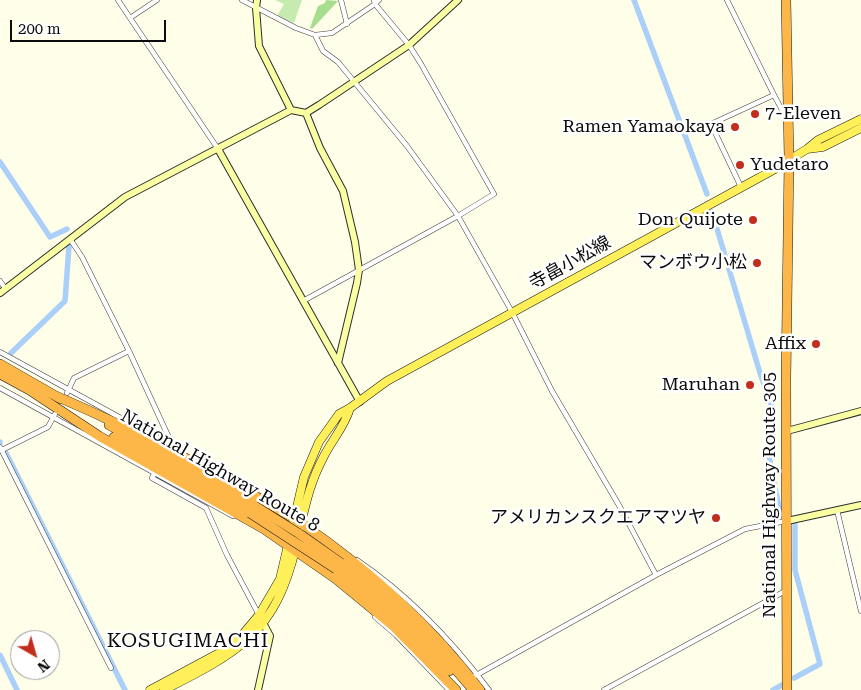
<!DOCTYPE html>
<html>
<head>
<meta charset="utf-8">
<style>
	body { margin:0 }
	#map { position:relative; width:861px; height:690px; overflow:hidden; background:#fffee9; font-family:"Roboto Serif",serif }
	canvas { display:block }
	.north { position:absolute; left:10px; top:630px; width:50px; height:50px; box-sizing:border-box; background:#fff; border:1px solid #9d9d9d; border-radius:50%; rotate:142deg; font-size:14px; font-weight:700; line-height:20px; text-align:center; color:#0b0b0b }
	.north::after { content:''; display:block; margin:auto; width:18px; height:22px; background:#c22d1c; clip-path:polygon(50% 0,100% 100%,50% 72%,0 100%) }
	.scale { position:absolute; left:10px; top:20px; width:156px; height:22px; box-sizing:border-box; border:2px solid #0b0b0b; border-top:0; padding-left:6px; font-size:15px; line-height:18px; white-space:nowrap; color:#0b0b0b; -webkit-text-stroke:4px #fff; paint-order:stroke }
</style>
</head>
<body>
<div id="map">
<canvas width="861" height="690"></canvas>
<div class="north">N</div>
<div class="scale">200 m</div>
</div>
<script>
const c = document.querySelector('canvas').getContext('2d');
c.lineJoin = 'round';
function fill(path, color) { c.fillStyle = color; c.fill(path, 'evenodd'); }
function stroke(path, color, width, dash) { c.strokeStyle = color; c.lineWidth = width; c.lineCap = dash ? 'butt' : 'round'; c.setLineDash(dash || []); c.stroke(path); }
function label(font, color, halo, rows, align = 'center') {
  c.font = font + ' "Roboto Serif","Noto Sans JP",serif'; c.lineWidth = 5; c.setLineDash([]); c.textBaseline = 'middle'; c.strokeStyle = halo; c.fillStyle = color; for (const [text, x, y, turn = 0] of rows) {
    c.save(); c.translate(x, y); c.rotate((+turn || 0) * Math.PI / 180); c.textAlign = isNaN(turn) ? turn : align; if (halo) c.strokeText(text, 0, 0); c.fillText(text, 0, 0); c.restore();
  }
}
const green = new Path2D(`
	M275 0H302L294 23 277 16 284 4Z`);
const forest = new Path2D(`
	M326 0 338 1 312 29 310 28 318 6 325 3Z`);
const canal = new Path2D(`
	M634 0 707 194
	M0 162 50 237 67 229
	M712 212 760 373 774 413 768 451 780 513
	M11 353 65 301 69 246
	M0 442V443
	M6 453 125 690
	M0 655 17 690
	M794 678 820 664 795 570V525
	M773 690 782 685`);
const street = new Path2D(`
	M118 0 130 18
	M157 0 130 18 218 149
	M242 0 296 28 315 35 332 33 375 4 379 0
	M341 0 347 24
	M727 0 774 95 782 110 787 116
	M315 35 323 51 338 62 407 146 458 216 512 312 552 391 620 507 656 575
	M741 187 711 124 774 95
	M70 239 82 257 129 351 170 440 171 445
	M0 281 5 288
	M303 301 458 216 494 194 421 64 409 45 375 4 374 0
	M0 352 172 446
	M0 388 233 516
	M67 393 74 378 129 351
	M0 447 111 668
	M2 450 48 427 55 414
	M154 474 152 478 206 508 227 555 259 615
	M837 510 861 611
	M357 560C407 594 453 642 489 690
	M375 617 396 635 449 690
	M473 677 656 575 745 529 786 521
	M604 690 787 590`);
const secondary = new Path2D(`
	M257 0 256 8 259 46 291 110
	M306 113 320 148 343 191 355 242 359 270 357 283 338 363
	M218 149 360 402
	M0 293 125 197 291 110 306 113 319 105 409 45 458 0
	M787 431 861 411
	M787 521 861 505
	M258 690 270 636 259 615`);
const primary = new Path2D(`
	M807 149 818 140 861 119
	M300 528C306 502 311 480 324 456 332 440 345 426 350 408
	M150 690 221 652 243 634 259 615 280 579 304 477 319 442 339 414 350 408 387 381 775 169 807 149 823 147 861 128
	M164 690C239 652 276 633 296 546`);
const highway = new Path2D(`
	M786 0 789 159 786 379 787 690
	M0 364 61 399
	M0 374 35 393
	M31 391 99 436 264 529 336 579 393 626 456 690
	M56 396C105 417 152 440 199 465 233 484 268 502 301 523 368 569 431 625 480 690
	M109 425 255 506
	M114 437 250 513
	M341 563C389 602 434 642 473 690
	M336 569C377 600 414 634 449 671`);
const highwayBridge = new Path2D(`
	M255 506 298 533 341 563
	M250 513 336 569`);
const markers = [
	[755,114,5,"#c22d1c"],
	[735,127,5,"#c22d1c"],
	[740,165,5,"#c22d1c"],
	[753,220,5,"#c22d1c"],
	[757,263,5,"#c22d1c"],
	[816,344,5,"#c22d1c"],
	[750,385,5,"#c22d1c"],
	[716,518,5,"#c22d1c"]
];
const poiNames = [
	["7-Eleven",765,114,"left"],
	["Ramen Yamaokaya",725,127],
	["Yudetaro",750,165,"left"],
	["Don Quijote",743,220],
	["マンボウ小松",747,263],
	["Affix",806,344],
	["Maruhan",740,385],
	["アメリカンスクエアマツヤ",706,518]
];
const streetNames = [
	["寺畠小松線",570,263,-29],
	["National Highway Route 8",220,471,30],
	["National Highway Route 305",770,495,-90]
];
const quarterNames = [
	["KOSUGIMACHI",188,641]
];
fill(green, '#c6ebb1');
fill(forest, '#a6dd8f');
stroke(canal, '#aad0fa', 5.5);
stroke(street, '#3e3e3e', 5.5);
stroke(secondary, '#2d2d2d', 8);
stroke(primary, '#1c1c1c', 9);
stroke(highway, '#1c1c1c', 10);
stroke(street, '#fff', 4.5);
stroke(secondary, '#fbffa4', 6);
stroke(primary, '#fff059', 8);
stroke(highway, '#fdb748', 9);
stroke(highwayBridge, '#1c1c1c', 10, []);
stroke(highwayBridge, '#fdb748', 9);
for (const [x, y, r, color] of markers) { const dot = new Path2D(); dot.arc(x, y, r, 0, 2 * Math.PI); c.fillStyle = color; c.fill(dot); stroke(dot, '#fff', 2); }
label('18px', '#0b0b0b', '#fff', poiNames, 'right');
label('18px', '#0b0b0b', '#fff', streetNames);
c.letterSpacing = '1px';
label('20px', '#0b0b0b', '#fff', quarterNames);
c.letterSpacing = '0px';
</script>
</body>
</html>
